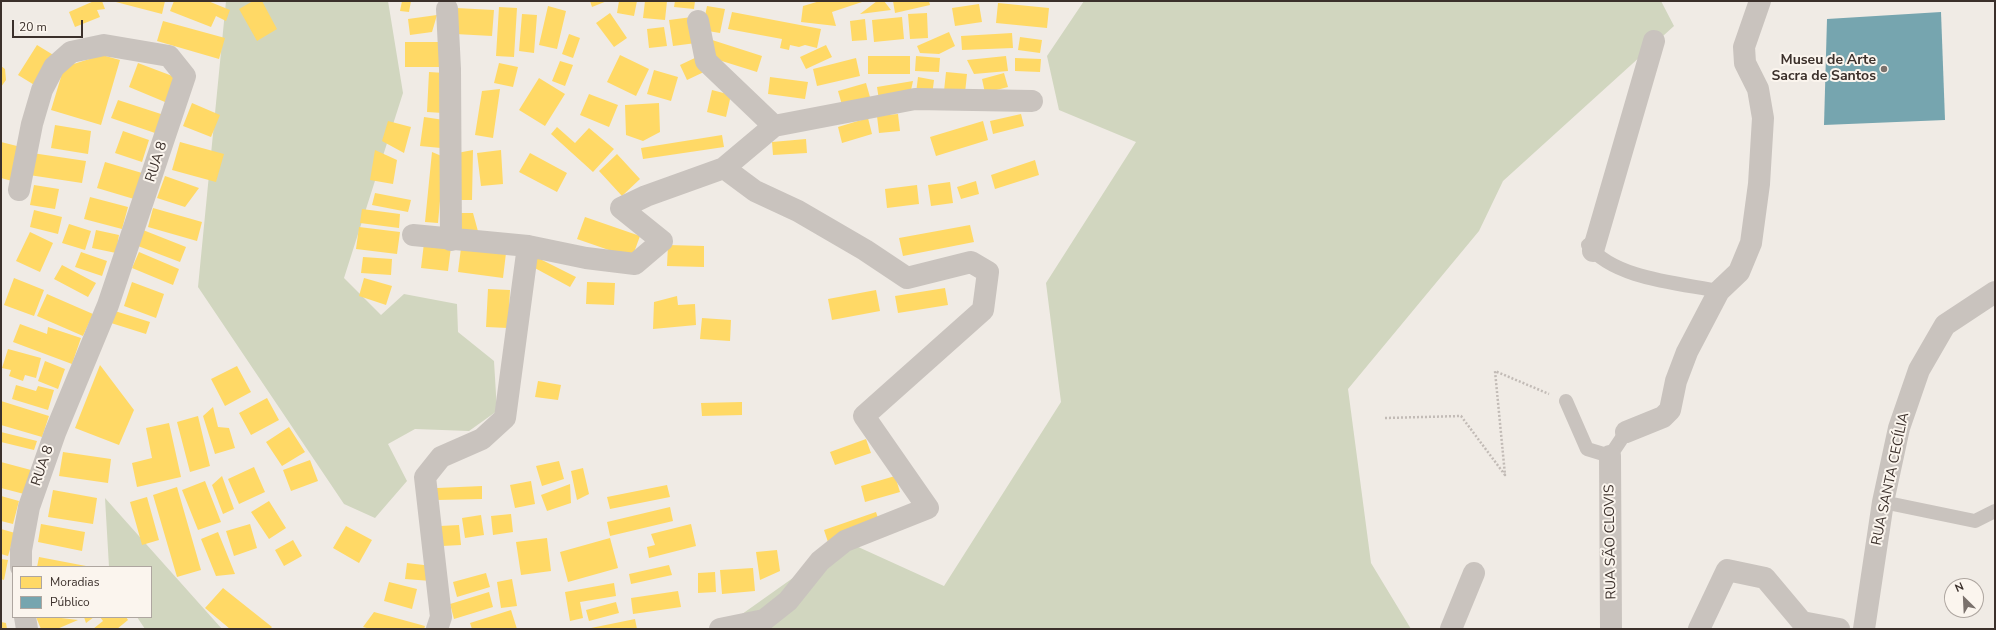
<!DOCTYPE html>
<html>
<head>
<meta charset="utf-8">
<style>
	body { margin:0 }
	#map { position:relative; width:1996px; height:630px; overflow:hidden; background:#f0ebe5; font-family:"Nunito Sans",sans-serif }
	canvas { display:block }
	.frame { position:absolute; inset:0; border:2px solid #3b302b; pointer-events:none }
	.legend { position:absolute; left:12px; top:566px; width:140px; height:52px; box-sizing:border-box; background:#fbf5ee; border:1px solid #aea6a0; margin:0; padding:5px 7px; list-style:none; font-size:12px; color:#3b302b }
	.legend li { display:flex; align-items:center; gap:8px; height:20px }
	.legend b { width:20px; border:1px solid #aea6a0 }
	.north { position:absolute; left:1944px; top:578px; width:40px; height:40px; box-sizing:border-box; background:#fbf5ee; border:1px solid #aea6a0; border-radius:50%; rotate:336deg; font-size:11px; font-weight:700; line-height:16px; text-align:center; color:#3b302b }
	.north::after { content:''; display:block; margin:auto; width:14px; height:18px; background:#7a716c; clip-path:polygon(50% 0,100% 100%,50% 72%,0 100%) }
	.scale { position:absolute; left:12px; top:20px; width:71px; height:18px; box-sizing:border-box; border:2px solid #3b302b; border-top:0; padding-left:5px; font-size:12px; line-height:14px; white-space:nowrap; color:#3b302b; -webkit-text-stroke:3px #fbf5ee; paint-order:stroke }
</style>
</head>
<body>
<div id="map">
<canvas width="1996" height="630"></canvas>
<div class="frame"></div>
<ul class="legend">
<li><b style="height:11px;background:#ffd966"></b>Moradias</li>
<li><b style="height:11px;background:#76a5af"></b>Público</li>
</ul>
<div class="north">N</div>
<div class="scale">20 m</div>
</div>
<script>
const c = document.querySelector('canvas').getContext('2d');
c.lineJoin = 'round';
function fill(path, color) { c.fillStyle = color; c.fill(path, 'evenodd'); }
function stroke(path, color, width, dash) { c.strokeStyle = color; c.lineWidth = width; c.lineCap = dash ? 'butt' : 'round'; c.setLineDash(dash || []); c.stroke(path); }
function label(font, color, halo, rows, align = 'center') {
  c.font = font + ' "Nunito Sans",sans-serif'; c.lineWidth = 4; c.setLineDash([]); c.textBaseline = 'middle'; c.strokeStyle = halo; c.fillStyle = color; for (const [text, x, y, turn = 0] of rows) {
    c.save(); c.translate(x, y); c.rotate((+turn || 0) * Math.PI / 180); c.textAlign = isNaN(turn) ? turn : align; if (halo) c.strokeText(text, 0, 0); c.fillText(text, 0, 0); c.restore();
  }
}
const green = new Path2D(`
	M226 1H388L403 93 344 278 381 315 404 294 457 304 458 332 494 361 497 411 469 431 415 429 388 444 407 481 375 518 344 504 198 287Z
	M1084 1H1661L1674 26 1503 181 1479 231 1348 389 1371 563 1411 629H721L845 541 944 586 1061 402 1046 283 1136 142 1059 110 1047 56Z
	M105 498 222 629H145L137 617H151V567H109Z`);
const homes = new Path2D(`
	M94 1H102L105 9 97 10 100 17 75 27 69 12Z
	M112 1H165L162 14Z
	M174 1H208L230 10 226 21 216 16 211 27 170 11Z
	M253 1H262L277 29 257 41 239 9Z
	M402 1H411L409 12 400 11Z
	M590 1H607L592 7Z
	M619 1H637L634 16 617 13Z
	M645 1H667L665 20 643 18Z
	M675 1H695L694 9 674 7Z
	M820 1H865L832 12 836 26 801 22 803 6Z
	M877 1H884L891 10 860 14Z
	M893 1H929L930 5 895 13Z
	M998 3 1049 8 1047 28 996 23Z
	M979 4 982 22 955 26 952 8Z
	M548 6 566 11 557 49 539 45Z
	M707 6 725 9 720 33 702 30Z
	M499 7 517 8 514 57 496 56Z
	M456 8 494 10 492 36 455 34Z
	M732 12 821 29 817 48 805 45 799 47 790 45 789 50 780 48 782 39 728 29Z
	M610 13 627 38 614 47 596 23Z
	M927 13 928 38 910 39 908 14Z
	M522 14 537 15 534 53 519 51Z
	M437 15 432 32 410 35 408 19Z
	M692 17 696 43 673 46 669 20Z
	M902 17 904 39 874 42 872 20Z
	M865 19 867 40 852 41 850 21Z
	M163 21 225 38 219 59 157 41Z
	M664 27 667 46 649 48 647 29Z
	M949 32 955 46 939 54 920 53 917 46Z
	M1012 33 1013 48 962 50 961 36Z
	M569 34 580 38 573 58 562 54Z
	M1020 37 1042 40 1040 53 1018 50Z
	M709 39 762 56 757 72 709 57Z
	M405 42H443V67H405Z
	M37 45 55 56 36 86 18 75Z
	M826 45 832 57 806 69 800 57Z
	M102 55 120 60 101 125 51 110 64 67Z
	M620 55 649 69 636 96 607 82Z
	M699 56 706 71 687 80 680 65Z
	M868 56H910V74H868Z
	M916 56 940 58 939 72 915 71Z
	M1006 56 1008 71 974 74 967 60Z
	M856 58 860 76 817 86 813 69Z
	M1015 58 1041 59 1040 72 1015 71Z
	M560 61 573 65 565 86 552 81Z
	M138 63 175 77 165 102 129 87Z
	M499 63 518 67 513 87 494 83Z
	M1 66 5 69 6 80 1 87Z
	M654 70 678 77 671 101 647 94Z
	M429 72 445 73 443 113 427 112Z
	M946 72 967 74 965 93 944 91Z
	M1004 73 1008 87 985 93 982 79Z
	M770 77 808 82 805 99 768 94Z
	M918 77 934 80 932 96 916 93Z
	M539 78 565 94 545 126 519 110Z
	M913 81 910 95 879 100 877 87Z
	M866 83 870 97 842 105 838 91Z
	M500 89 493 138 475 135 482 91Z
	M712 90 731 95 726 117 707 112Z
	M589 94 618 105 609 127 580 115Z
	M118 100 164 115 158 134 111 118Z
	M192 103 220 115 211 137 183 126Z
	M659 103 660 132 643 141 626 135 625 105Z
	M898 114 900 131 879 133 877 116Z
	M1021 114 1024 126 993 134 990 121Z
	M424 117 444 120 441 148 420 146Z
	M868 118 872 134 842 143 838 127Z
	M388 121 411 127 404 153 382 141Z
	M983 121 988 140 936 156 930 137Z
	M55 125 91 131 88 154 51 148Z
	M557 127 575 143 589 128 614 149 593 172 551 134Z
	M123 131 149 140 142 162 115 153Z
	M722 135 724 147 643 159 641 148Z
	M806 139 807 153 773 155 772 142Z
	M1 142 21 147 12 181 1 178Z
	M180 142 224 154 216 182 172 170Z
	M375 150 397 160 393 184 370 180Z
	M473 150 472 200H456L457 153Z
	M501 150 503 184 481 186 477 153Z
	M432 152 444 157 438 223 425 222Z
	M32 153 86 161 82 183 29 175Z
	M530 153 567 173 557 192 519 172Z
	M617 154 640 179 622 196 599 171Z
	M1035 160 1039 175 995 189 991 175Z
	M105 162 142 173 134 199 97 188Z
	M165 176 199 188 185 207 157 198Z
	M976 181 979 194 961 199 957 187Z
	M950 182 953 203 931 206 928 185Z
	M34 185 59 189 55 209 30 205Z
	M917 185 919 204 887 208 885 189Z
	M375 193 411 200 408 212 372 205Z
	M90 197 128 207 122 229 84 219Z
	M153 208 202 222 197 241 148 227Z
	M362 209 400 214 399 228 360 223Z
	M34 210 62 217 58 234 30 227Z
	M459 213H473L479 235 459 234Z
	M585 217 640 236 632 258 577 239Z
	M69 224 91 231 85 250 62 243Z
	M970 225 974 242 903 256 899 238Z
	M359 227 400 232 397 254 356 249Z
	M96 230 119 235 116 253 92 248Z
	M143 230 186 247 180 262 138 246Z
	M30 232 53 243 40 272 16 261Z
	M424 243 451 247 448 271 421 268Z
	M668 245 704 246V267L667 266Z
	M461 248 506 253 503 278 458 272Z
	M81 252 107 261 102 276 75 267Z
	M139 252 179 269 173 285 132 268Z
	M363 257 392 259 391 275 361 273Z
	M536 257 576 277 570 287 531 266Z
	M62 265 96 283 88 297 54 279Z
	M14 278 44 290 34 316 4 305Z
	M364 278 392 286 386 305 359 296Z
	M132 282 164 294 156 318 124 306Z
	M587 282 615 283 614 305 586 304Z
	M945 288 948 305 898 313 895 296Z
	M488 289 510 290 508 328 486 327Z
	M876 290 880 311 832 320 828 299Z
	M47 294 93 314 83 336 37 316Z
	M677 296 678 305 695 304 696 325 653 329 654 302Z
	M115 311 150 322 146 334 111 323Z
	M702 318 731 320 730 341 700 339Z
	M20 324 47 334 48 327 81 338 72 364 13 342Z
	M8 349 41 358 36 378 25 375 23 381 9 376 11 370 2 368Z
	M45 361 65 369 58 389 38 381Z
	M100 365 134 410 119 445 75 428Z
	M237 366 251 392 225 406 211 379Z
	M538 381 561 385 558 400 535 397Z
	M16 385 36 391 38 386 54 390 48 410 12 399Z
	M267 398 279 420 251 435 239 413Z
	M1 401 49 416 42 437 1 425Z
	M742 402V415L702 416 701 403Z
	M213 407 218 427 229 428 235 448 215 454 203 416Z
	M198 416 210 466 190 472 177 422Z
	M169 423 181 477 137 487 132 463 152 458 146 428Z
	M289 427 305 452 282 466 266 442Z
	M1 432 37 441 34 450 1 442Z
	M866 439 871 453 835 465 830 452Z
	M63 452 111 459 108 483 59 476Z
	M310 460 318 481 291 491 283 470Z
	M559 461 564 479 542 486 536 466Z
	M1 462 31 470 24 494 1 488Z
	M254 467 265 492 239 504 228 479Z
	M583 468 589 494 577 500 571 471Z
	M222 476 234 509 223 514 212 485Z
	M895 476 900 492 865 502 861 486Z
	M205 481 221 522 198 530 182 490Z
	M531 481 535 504 515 508 510 485Z
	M570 484 571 503 547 511 541 495Z
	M667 485 670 497 610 509 607 497Z
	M482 486V499L437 500V488Z
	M177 487 201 570 177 577 153 495Z
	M53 490 97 498 93 524 48 517Z
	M1 496 19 501 13 524 1 521Z
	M147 497 159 540 142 545 130 502Z
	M269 501 286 528 269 539 251 512Z
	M670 507 673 521 610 536 607 522Z
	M876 512 880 524 828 542 824 530Z
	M511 514 513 532 493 535 491 516Z
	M481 515 484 535 465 538 462 518Z
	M41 524 85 532 82 551 38 542Z
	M250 524 257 548 234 556 226 531Z
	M691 524 696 546 649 558 647 547 655 545 651 534Z
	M459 525 461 545 442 546 440 526Z
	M346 526 372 540 359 563 333 548Z
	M1 529 15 533 8 556 1 554Z
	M218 532 235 574 216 576 201 539Z
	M547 538 551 571 521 575 516 542Z
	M610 538 618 568 568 582 560 552Z
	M293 540 302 556 284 566 275 550Z
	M777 550 780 571 760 580 756 552Z
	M39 557 86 566V567H37Z
	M1 559 8 560 4 580 1 579Z
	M407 563 432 566 431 581 405 579Z
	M669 565 672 575 631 584 629 574Z
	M753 568 755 591 722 594 720 570Z
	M715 572 716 592 698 593V573Z
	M486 573 490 587 457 597 453 582Z
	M512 579 517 606 501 608 497 582Z
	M389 582 417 589 412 609 384 601Z
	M614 583 616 596 580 602 583 618 570 621 565 592Z
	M223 588 272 627 270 629H230L205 608Z
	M678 591 681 607 633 614 631 598Z
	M489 592 493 607 454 619 450 604Z
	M616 602 619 613 589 621 586 610Z
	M511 610 517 629H472L470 623Z
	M374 612 425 626 424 629H370L363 627Z
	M36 617H53L78 620 57 629H41Z
	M84 617H94L86 623Z
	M100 617H126L128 620 117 629H93L103 621Z
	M635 619 637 629H591V628Z
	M1 622 6 623 7 629H1Z`);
const public = new Path2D(`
	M1941 12 1945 120 1824 125 1827 19Z`);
const path = new Path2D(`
	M1385 418 1461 416 1505 475 1495 371 1549 394`);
const lane = new Path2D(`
	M1588 245C1614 279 1679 283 1719 291
	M1566 401 1587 449 1610 456 1626 432
	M1883 502 1975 521 1995 511`);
const street = new Path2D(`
	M447 9 450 69 451 240
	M698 21 706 61 774 126
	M19 190 32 124 42 90 54 67 71 52 104 45 169 56 185 76 108 305 55 433 29 507 21 550V567
	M413 235 528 246 586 258 635 264 662 241 621 208 646 196 724 168 774 126 915 99 1032 101
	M1593 251 1654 41
	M1626 432 1663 417 1670 410 1676 381 1687 352 1719 291 1739 272 1751 243 1759 184 1763 118 1758 89 1745 63 1744 47 1760 1
	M1610 456 1611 629
	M25 617 27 629
	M437 629 441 617 425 477 441 457 482 439 505 418 528 246
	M720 629 764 620 788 601 820 561 845 541 928 508 864 416 983 310 988 272 971 262 907 278 865 250 798 211 755 191 724 168
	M1451 629 1474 573
	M1699 629 1727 570 1765 578 1802 622 1839 629
	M1864 629 1883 502 1899 428 1919 370 1945 325 1995 292`);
const markers = [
	[1884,69,4,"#7a716c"]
];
const poiNames = [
	["Museu de Arte",1876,61],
	["Sacra de Santos",1876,77]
];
const streetNames = [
	["RUA 8",157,162,-72],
	["RUA 8",43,466,-71],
	["RUA SANTA CECÍLIA",1891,479,-78],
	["RUA SÃO CLOVIS",1611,542,-91]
];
fill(green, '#d1d6bf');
fill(homes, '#ffd966');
fill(public, '#76a5af');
stroke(path, '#c2bbb6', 2.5, [2, 2]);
stroke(lane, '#c9c3be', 14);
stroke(street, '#c9c3be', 22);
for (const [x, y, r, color] of markers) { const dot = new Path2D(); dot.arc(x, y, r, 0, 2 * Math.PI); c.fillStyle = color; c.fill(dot); stroke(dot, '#fbf5ee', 1.5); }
label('bold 14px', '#3b302b', '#fbf5ee', poiNames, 'right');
label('14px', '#3b302b', '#fbf5ee', streetNames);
</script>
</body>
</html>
